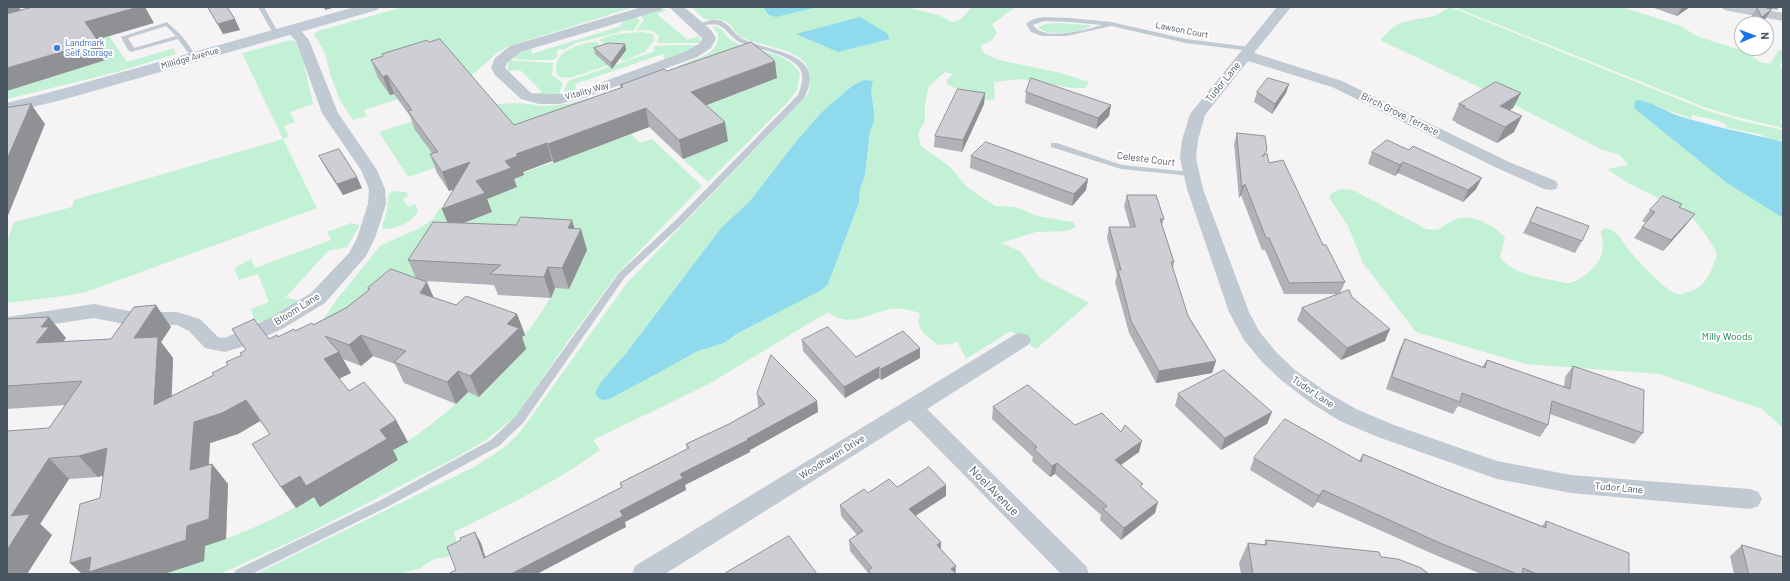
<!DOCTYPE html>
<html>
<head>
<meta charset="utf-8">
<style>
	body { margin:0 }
	#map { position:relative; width:1790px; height:581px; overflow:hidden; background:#f5f3f3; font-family:Barlow,sans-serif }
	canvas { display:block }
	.frame { position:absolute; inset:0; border:8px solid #4a5661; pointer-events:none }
	.north { position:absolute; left:1734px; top:16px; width:40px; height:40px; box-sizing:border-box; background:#fff; border:1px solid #b7bbc0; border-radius:50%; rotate:89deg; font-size:11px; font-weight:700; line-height:16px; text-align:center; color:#4a5661 }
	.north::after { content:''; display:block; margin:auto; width:14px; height:18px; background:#1a73e8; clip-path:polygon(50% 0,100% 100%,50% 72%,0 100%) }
</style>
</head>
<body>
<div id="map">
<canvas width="1790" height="581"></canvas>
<div class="frame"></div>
<div class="north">N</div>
</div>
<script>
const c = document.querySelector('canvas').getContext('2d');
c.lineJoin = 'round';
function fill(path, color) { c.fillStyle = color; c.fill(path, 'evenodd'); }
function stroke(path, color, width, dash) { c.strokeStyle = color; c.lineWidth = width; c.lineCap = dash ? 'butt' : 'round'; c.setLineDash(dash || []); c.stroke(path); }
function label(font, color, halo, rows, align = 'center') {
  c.font = font + ' Barlow,sans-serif'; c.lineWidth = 4; c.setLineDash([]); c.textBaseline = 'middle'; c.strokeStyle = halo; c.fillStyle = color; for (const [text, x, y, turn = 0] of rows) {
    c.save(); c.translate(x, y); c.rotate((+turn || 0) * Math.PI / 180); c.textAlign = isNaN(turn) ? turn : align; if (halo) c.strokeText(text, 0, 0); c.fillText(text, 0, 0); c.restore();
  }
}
const green = new Path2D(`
	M403 7H634L509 46 497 53 470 77H378L390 95 394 94 398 99 364 110 367 116 353 120 340 100 331 77 325 53 314 34 318 31Z
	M692 7H905L938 15 952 22 960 20 972 7H1016L992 24 997 33 991 41 981 45 982 50 985 54 999 60 1061 73 1089 82 1085 88H1072L1020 79 994 82 995 99C976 103 964 92 947 84V80L953 74 945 72 929 86 925 104V121L918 134 921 146 950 167 967 187 995 206 1016 207 1037 216 1073 222 1076 227 1067 231 1036 232 1001 243 1020 251 1040 278 1089 303 1036 349 1011 331 966 359 957 341 952 344 938 345C932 340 919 331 919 323 918 320 920 316 920 313 910 310 897 307 887 310 866 315 847 328 828 312L707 385 593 440 600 450C556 482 503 508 454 532L456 540 455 552 447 557 434 559 419 569 396 574H256L476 466 506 446 521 431 627 283 808 94C822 46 770 51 741 37 735 34 733 26 727 22 720 18 713 21 706 19 701 18 695 10 692 7ZM864 80 872 81C868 98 881 114 870 131L865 176 860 189 859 203 828 284 822 290 738 333 724 343 698 351 639 382 622 393 610 399 603 400 601 382 627 352 721 228 750 201 798 139 823 111 852 86Z
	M1450 7 1708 111 1746 122 1783 130V142L1765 137 1759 134 1725 127 1727 125C1717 118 1703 119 1692 115V119L1654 105 1635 109 1727 182 1783 218V428L1762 409 1659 374 1526 364 1416 332 1363 263 1348 226 1329 197C1336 188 1342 189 1353 190L1426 229C1443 232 1441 225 1454 220 1471 212 1493 225 1505 237L1500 257C1511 275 1546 278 1565 283 1578 285 1600 265 1602 253 1604 245 1602 238 1601 231L1605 228C1619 231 1621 240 1629 250 1636 259 1666 291 1676 294 1680 295 1684 293 1688 292 1707 287 1711 271 1717 255 1715 247 1695 219 1689 214L1628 183 1607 169 1628 165 1620 155 1603 150 1485 90 1382 41 1381 39 1393 27 1403 22 1435 16Z
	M1454 7H1622L1678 25 1699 37 1744 51 1760 62 1770 64 1779 50 1783 51V60L1779 65 1783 70V118L1780 122 1783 125V128L1737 117 1707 108Z
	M659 8 667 10 657 14 688 40 698 36 700 38V43H657L659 37C654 29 645 29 636 31L644 20 639 14Z
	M634 15 640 21 633 31 620 30V32L576 43 563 50 559 49 556 53 559 54 554 60H527L511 58 516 54 532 47 531 54 621 26 622 19Z
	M1059 23 1089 25 1092 26C1081 32 1047 38 1038 27L1046 24Z
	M712 26C726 28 724 37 734 42 756 53 786 50 800 73L797 90 787 103 708 182 683 159 728 140 694 110 777 78 676 69C688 57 720 59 718 34Z
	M641 32 653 34 654 40 645 52 624 61 618 58 599 40 611 35Z
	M109 36 127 62 171 49H174L176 54 117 72 7 99V91L109 59 96 40Z
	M291 40 296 42 303 60 313 104 290 112 295 122 284 126 289 137 283 139 317 208 86 292 71 295 7 303V241L14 222 72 207 74 200 283 139 242 53Z
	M592 42H597L605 50 598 56 602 60H611L616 63 569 78 561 77 557 75C551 52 576 45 592 42Z
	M675 45H696L693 49 665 61 663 54 575 84 576 92 563 94 568 81 653 52 655 49 653 48 655 46Z
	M509 60 553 63 552 75 563 83 559 94H533L542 92 520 70 509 71 507 69Z
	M470 95 497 104 520 103 544 106 566 104 584 100H603L533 139Z
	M413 121 416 130 429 149 442 145 443 165 408 177 379 132Z
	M631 134 640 143 652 139 702 186 618 273 573 334 516 416 486 440 455 458 305 535 220 574H165L204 561 205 546C242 534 280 517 314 497L321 507 399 460 392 451C419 435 445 415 468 392L480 397 526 349 515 345C531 329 545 309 555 288L569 289 587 249H575L462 223 492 212 484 200 518 187 512 180 524 175 523 173Z
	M394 191 406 192 409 196 403 199 408 207 415 204 418 211C413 222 396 229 384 229L382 227 387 210 389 194Z
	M466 198 418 278H416L406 286 317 329 337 299 381 245 420 228 433 219 440 208Z
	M351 223 360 225 347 247 328 251 286 297 300 301 264 322 254 321 251 309 269 302 258 274 239 280 235 271 236 267 251 259 255 268 331 240 327 232Z`);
const water = new Path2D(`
	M763 7H818L776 17 769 15Z
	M860 17 887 33 890 39 838 52 796 34Z
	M864 80 873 81C867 98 881 114 870 131L865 176 860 189 859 203 828 284 822 290 738 333 724 343 698 351 610 399 603 400 598 398 595 393 601 382 627 352 721 228 750 201 798 139 823 111 852 86Z
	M1636 100C1651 101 1667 112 1682 117 1714 127 1749 133 1783 142V218L1727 183 1635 109 1634 104Z`);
const lane = new Path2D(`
	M258 7H264L279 34 278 35H274Z
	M1044 17 1070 18 1111 22 1186 39 1250 47 1253 49 1250 51 1186 43 1111 26 1067 36H1042L1031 32 1026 24C1031 19 1037 18 1044 17ZM1044 21 1070 22 1102 25C1085 30 1044 42 1033 25Z
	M711 20C715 20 720 20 723 22 730 25 734 34 741 38 765 52 830 51 804 98L683 223 625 277 523 423 499 446 389 506 252 574H234L236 570 381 500 491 440 515 417 619 273 677 219 798 95C801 87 805 77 800 69 790 53 758 50 742 43 732 40 726 27 718 25 711 23 704 26 697 27L694 25Z
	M167 22 182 36 197 57 196 58H192L178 39 131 52 128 50 121 37ZM166 26 176 36 134 48 128 38Z
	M1051 143H1057L1122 165 1191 172 1195 174 1191 176 1121 169 1051 147Z`);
const street = new Path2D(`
	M642 7H663L661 10 520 52 507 63 505 68 531 93 539 94H560L578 91 687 51 700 43 702 38 669 7H684L711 30 716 38 711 48 697 57 587 97 560 104H539L521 99 495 75 491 68 495 58 510 46Z
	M1277 7H1291L1254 53 1342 81 1509 162 1556 181 1558 185 1556 189 1550 190 1544 189 1497 168 1332 87 1248 61 1205 115 1198 140 1196 158 1203 189 1249 312 1259 331 1276 352 1295 370 1325 391 1356 409 1394 425 1497 461 1571 475 1750 489 1758 492 1762 499 1758 506 1750 509 1571 493 1497 479 1378 437 1340 421 1311 403 1281 380 1262 362 1244 340 1229 312 1187 189 1180 158 1182 140 1190 114Z
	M1722 7H1750L1783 13V21L1729 11 1724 10Z
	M292 25 297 26 309 40 338 113 377 170 385 189 386 204 375 238 366 256 325 303 282 329 241 347 225 352 205 348 189 331 177 325 134 326 94 318 7 331V317L94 304 134 312H177L200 319 218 337 225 338 268 319 311 293 349 253 357 238 368 204 369 189 361 170 322 113 296 41 285 29 287 26Z
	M1021 333 1028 335 1031 340 1028 345 927 409 1086 566 1089 574H1061L910 420 665 574H632L635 566 1014 335Z`);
const secondary = new Path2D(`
	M355 7H380L377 10 62 100 7 113V103L51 92Z`);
const wall = new Path2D(`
	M208 7H227L240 30 223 34Z
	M1651 7H1690L1677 16Z
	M1757 7H1779L1777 10 1772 9 1765 19 1759 24H1754L1751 17Z
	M625 44 626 50 612 69 595 54 594 48Z
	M382 54 514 125 621 88 620 85 667 71 777 78 706 105 728 141 683 159 649 127 554 163 552 161 523 172 524 175 514 179 517 187 487 199 492 212 463 223 575 229 587 250 569 289 555 288 551 298 498 295 494 285 425 281 434 298 456 305 517 314 525 335 522 337 526 349 479 397 468 392 456 404 404 383 395 364 373 356 361 366 343 359 351 373 339 379 349 391 408 442 393 450 398 460 320 507 314 497 296 508 281 487 270 434 260 421 238 434 210 443 209 464H212L228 484 226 539 205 546 204 561 164 574H82L100 498 103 475 98 477 69 479 40 524 52 535 27 574 49 428 66 405 7 409V319L66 338 63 342 111 339 171 327 161 342 173 358 172 396 214 375 241 355 246 350 232 329 269 339 278 337 313 325 346 308 369 290 368 288 416 278 408 260 447 222 442 209 453 190 449 191 437 173 430 154 432 153 415 130 410 116 394 94 390 95 378 78 371 60 383 56Z
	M1289 84 1286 93 1272 114 1254 102 1257 92Z
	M1026 92 1111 105 1109 116 1096 129 1025 103Z
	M985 93 984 104 962 152 934 147 935 136Z
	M1459 104 1513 108 1510 110 1514 132 1497 143 1456 123V122L1452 120Z
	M1237 133 1265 155 1269 163 1323 245 1345 282 1340 293 1352 297 1385 341 1341 360 1297 320 1302 308 1338 294H1284L1265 250H1262L1241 195 1239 198 1234 144Z
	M1387 140 1476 189 1463 202 1398 173 1395 176 1368 164 1372 152Z
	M319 156 362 188 343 195 325 167Z
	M971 156 1088 179 1086 190 1072 206 970 168Z
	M1127 195 1164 219 1162 225 1174 262 1173 268 1188 316 1216 361 1212 373 1156 383 1129 333 1115 282 1117 275 1107 238 1109 227H1130L1124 206Z
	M1682 204 1680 207 1686 225 1663 251 1634 238 1642 227 1646 223 1642 221 1650 210Z
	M1537 207 1582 241 1575 253 1523 233Z
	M1405 339 1482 367 1487 360 1564 387 1565 377 1573 366 1643 433 1634 444 1550 414 1548 425 1540 437 1458 406 1453 414 1386 389 1399 351Z
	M802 340 856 357 920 358 881 380 879 378 845 398 803 351Z
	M757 394 817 401 818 412 750 450V452L685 485 686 490 625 522 626 527 456 570 461 540 481 543 485 557 621 488 620 483 687 449 686 444 729 424 759 407 758 406Z
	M1178 394 1272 412 1267 424 1221 450 1175 406Z
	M993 407 1075 425 1139 452 1121 465 1142 488 1155 513 1121 540 1100 520 1101 515 1055 474 1050 477 1032 461 1033 457 992 419Z
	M1363 454 1436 485 1542 526 1546 521 1629 574H1481L1433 554 1317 502 1313 508 1250 470 1254 458 1359 461Z
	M897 487 946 496 915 516 941 542V549L956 566 955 573 957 574H868V573L850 551 849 540 857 535 841 516 840 505Z
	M1266 540 1381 557 1429 574H1241L1239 563 1248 543 1264 545Z
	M1742 545 1783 574H1734L1730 556Z`);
const shadedWall = new Path2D(`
	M9 7H19L27 23 7 28V8Z
	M138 7H145L154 23 96 40 85 22Z
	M324 7H336L325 10Z
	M1682 7H1690L1677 16Z
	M1772 9 1765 19 1759 24H1757L1762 17Z
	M235 19 240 30 223 34 218 24Z
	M98 41 109 59 7 91V68Z
	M625 44 626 50 612 69 611 63Z
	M775 61 777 78 694 110 691 92Z
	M387 75 394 94 390 95 383 77Z
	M1289 84 1286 93 1272 114 1275 104Z
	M985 93 984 104 962 152 963 140Z
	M1521 93 1513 108 1492 121 1500 106Z
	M31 104 45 124 7 218V159Z
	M1111 105 1109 116 1096 129 1098 118Z
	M646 108 649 127 554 163 548 144Z
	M1522 116 1514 132 1497 143 1505 127Z
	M725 122 728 141 683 159 679 140Z
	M547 143 552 161 523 172 524 175 514 179 517 187 487 199 492 212 450 228 442 209 476 181 516 154Z
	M470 162 476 181 449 191 442 172Z
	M1403 162 1398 173 1395 176 1400 165Z
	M357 177 362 188 343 195 337 184Z
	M1482 178 1476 189 1463 202 1468 190Z
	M1088 179 1086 190 1072 206 1074 194Z
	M1245 184 1241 195 1239 198 1242 187Z
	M1695 214 1686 225 1663 251 1671 240Z
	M572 220 577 237 581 229 587 250 569 289 562 268 568 228Z
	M548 267 555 288 551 298 544 277Z
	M427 282 436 303 420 293Z
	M156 305 171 327 161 342 173 358 170 426 154 405 134 338Z
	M517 314 525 335 522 337 526 349 479 397 470 376 507 324Z
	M49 317 66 338 62 343H36L41 327Z
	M1390 329 1385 341 1341 360 1347 348Z
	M361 335 373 356 361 366 349 345Z
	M920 348V358L881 380V369Z
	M339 352 351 373 336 380 324 359Z
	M1216 361 1212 373 1156 383 1159 371Z
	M879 367V378L845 398 844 387Z
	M458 371 468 392 456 404 447 382Z
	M246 400 260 421 238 434 210 443 207 491 190 470 194 422Z
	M817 401 818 412 750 450V452L685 485 686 490 625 522 626 527 537 574H511L620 511 680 474 747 439Z
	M1272 412 1267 424 1221 450 1225 438Z
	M396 420 408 442 393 450 398 460 320 507 314 497 296 508 281 487Z
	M1142 441 1139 452 1112 471 1115 460Z
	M107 448 126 469 98 477 79 456Z
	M49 458 69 479 40 524 52 535 27 574H7V550L11 516Z
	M1057 463 1055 474 1050 477 1052 466Z
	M212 464 228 484 226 539 205 546 204 561 164 574H82L70 563 187 526Z
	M946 485V496L909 520V509Z
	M1323 490 1317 502 1313 508 1319 496Z
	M1158 502 1155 513 1121 540 1124 528Z
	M475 532 481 543 489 569 484 558Z
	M941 542 940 553 937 545Z
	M956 566 955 574 951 569Z`);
const building = new Path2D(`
	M33 7H138L85 22 98 41 7 68V14Z
	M208 7H227L235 19 218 24Z
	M1757 7H1761L1772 9 1762 17Z
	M440 39 514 125 623 87 620 85 664 69 667 71 751 42 775 61 691 92 725 122 679 140 646 108 548 144 547 143 516 154 518 156 505 161 511 168 476 181 485 193 442 209 470 162 442 172 430 154 438 152 408 111 412 110 387 75 383 77 371 60 383 56 382 54 427 40 429 42Z
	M609 43 625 44 611 63 594 48Z
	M1031 78 1111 105 1098 118 1026 92Z
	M1268 78 1289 84 1275 104 1257 92Z
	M1496 82 1521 93 1500 106 1522 116 1505 127 1463 107 1465 106 1459 104Z
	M958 89 985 93 963 140 935 136Z
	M31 104 7 159V108Z
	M1237 133 1265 136 1267 150 1262 157 1267 153 1269 163 1283 160 1323 245H1326L1345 282 1289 283 1269 238H1266L1245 184 1242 187Z
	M1387 140 1409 150 1413 146 1482 178 1468 190 1403 162 1400 165 1372 152Z
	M986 142 1088 179 1074 194 971 156Z
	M339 149 357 177 337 184 319 156Z
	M1127 195H1156L1164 219H1160L1174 262H1171L1188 316 1216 361 1159 371 1131 321 1118 270H1121L1109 227H1135Z
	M1663 196 1682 204 1679 207 1695 214 1671 240 1642 227 1655 212 1650 210Z
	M1537 207 1589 226 1582 241 1530 222Z
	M521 217 572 220 568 228 581 229 562 268 548 267 544 277 490 274 501 265 408 260 433 222 516 225Z
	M391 269 427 282 420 293 456 305 466 296 517 314 507 324 519 328 470 376 458 371 447 382 394 362 406 351 361 335 349 345 325 336 339 352 324 359 349 391 364 382 396 420 380 430 387 439 306 486 300 476 281 487 252 444 270 434 246 400 222 413 194 422 190 470 212 464 209 519 187 526 186 540 89 572 91 557 70 563 80 504 100 498 107 448 79 456 49 458 11 516 30 514 7 550V431L49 428 82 381 7 386V319L49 317 41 327H49L36 343 111 339 134 307 156 305 134 338 158 337 154 405 214 375 212 373 228 365 226 362 242 355 240 353 246 350 232 329 254 319 269 339 277 335 278 337 294 329 295 331 312 323 313 325 346 308 370 289 368 288Z
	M1349 290 1352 297 1390 329 1347 348 1302 308Z
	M828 327 856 357 903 331 920 348 881 369 879 367 844 387 802 340Z
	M1405 339 1485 368 1487 360 1570 389 1573 366 1644 390 1643 433 1552 401 1548 425 1462 393 1460 402 1392 377Z
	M771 355 817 401 747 439 748 440 680 474 683 478 620 511 623 516 511 574H448L456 570 447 547 461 540 460 538 475 532 484 558 622 487 620 483 689 448 686 444 729 424 765 404 757 394Z
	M1224 370 1272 412 1225 438 1178 394Z
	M1028 385 1075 425 1102 413 1121 432 1125 425 1142 441 1115 460 1143 484 1140 486 1158 502 1124 528 1103 509 1107 506 1057 463 1052 466 1034 449 1037 447 993 407Z
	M1285 419 1361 462 1363 454 1436 485 1546 528V521L1629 553V574H1537L1523 568 1522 574H1517L1440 543 1323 490 1319 496 1254 458Z
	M929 467 946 485 909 509 941 542 937 545 956 566 951 569 957 574H871L868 570 872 568 849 540 863 531 840 505 864 489 868 493 889 479 897 487Z
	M789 536 817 574H724Z
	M1266 540 1379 552 1381 557 1398 559 1421 568 1429 574H1253L1248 543 1266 545Z
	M1742 545 1783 557V574H1749Z`);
const markers = [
	[57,48,4,"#3f7fe0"]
];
const farStreetnames = [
	["Lawson Court",1182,30,11],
	["Millidge Avenue",190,58,-16],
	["Vitality Way",587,91,-16]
];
const farShopnames = [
	["Landmark",65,43],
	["Self Storage",65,53]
];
const streetNames = [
	["Tudor Lane",1223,82,-51],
	["Birch Grove Terrace",1400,114,26],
	["Celeste Court",1146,159,7],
	["Bloom Lane",297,309,-32],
	["Tudor Lane",1313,392,34],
	["Woodhaven Drive",832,457,-32],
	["Tudor Lane",1619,488,5]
];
const parkNames = [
	["Milly Woods",1727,337]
];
const nearStreetnames = [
	["Noel Avenue",994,491,45]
];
fill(green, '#c3f1d5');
fill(water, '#90daee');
fill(lane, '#c1cad2');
fill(street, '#c1cad2');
fill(secondary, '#c1cbd6');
fill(wall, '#b0b2b7');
fill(shadedWall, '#909195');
fill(building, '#cdcfd5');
stroke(building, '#909195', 1);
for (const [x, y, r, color] of markers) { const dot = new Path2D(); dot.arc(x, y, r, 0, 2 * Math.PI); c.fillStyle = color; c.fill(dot); stroke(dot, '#fff', 1.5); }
label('9px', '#4a5661', '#fff', farStreetnames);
label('9px', '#366cbe', '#fff', farShopnames, 'left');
label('10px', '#4a5661', '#fff', streetNames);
label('10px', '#17864f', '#fff', parkNames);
label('12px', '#4a5661', '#fff', nearStreetnames);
</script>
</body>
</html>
